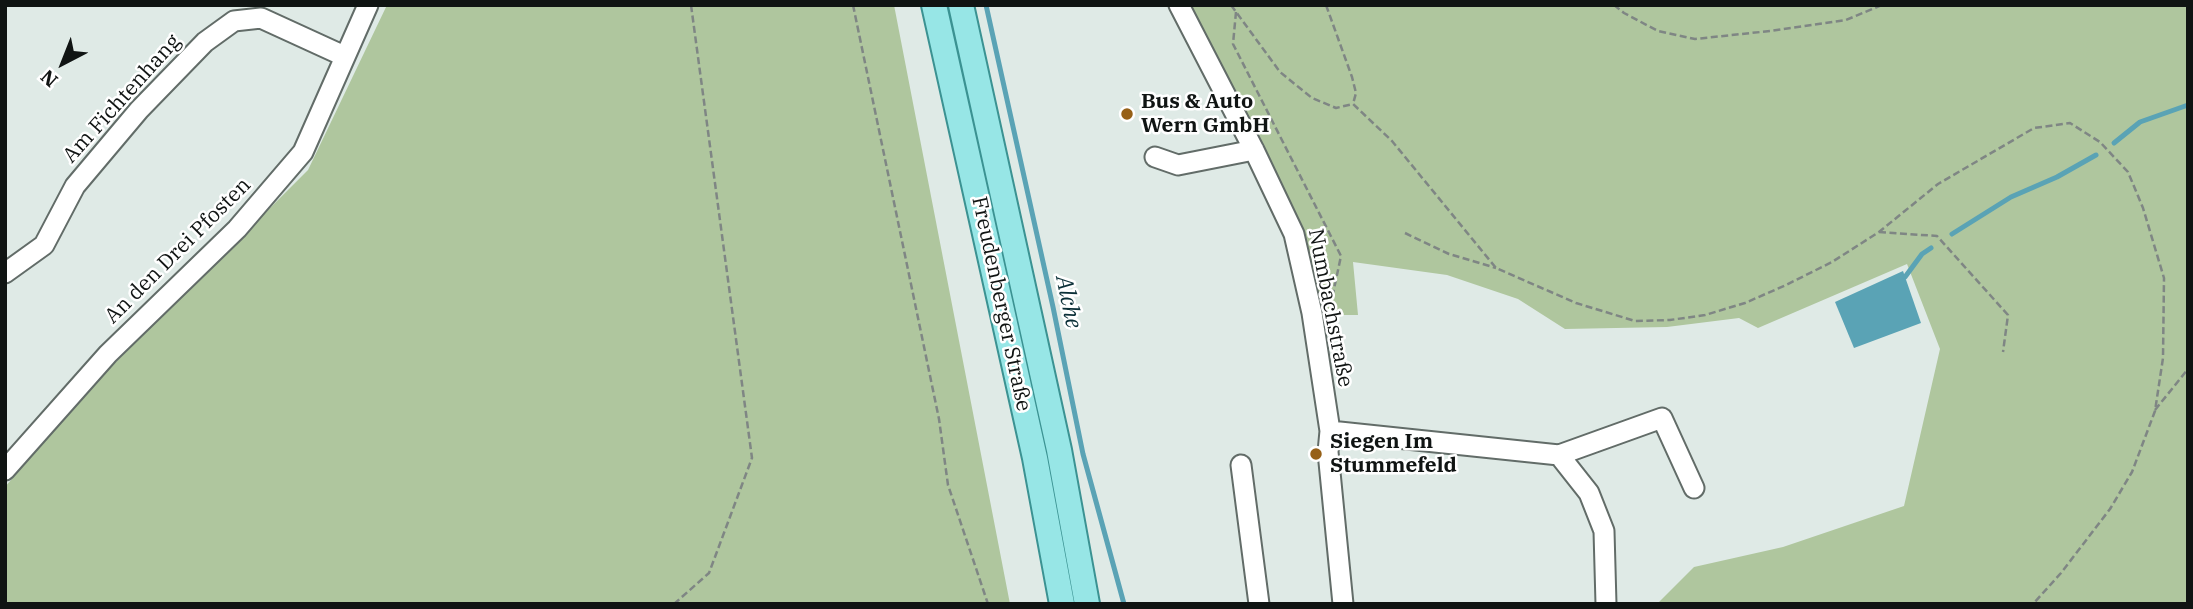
<!DOCTYPE html>
<html>
<head>
<meta charset="utf-8">
<style>
	body { margin:0 }
	#map { position:relative; width:2193px; height:609px; overflow:hidden; background:#dfeae6; font-family:"IBM Plex Serif",serif }
	canvas { display:block }
	.frame { position:absolute; inset:0; border:7px solid #101413; pointer-events:none }
	.north { position:absolute; left:28px; top:28px; width:70px; height:70px; -webkit-text-stroke:5px #fff; paint-order:stroke; rotate:222deg; font-size:19px; font-weight:700; line-height:28px; text-align:center; color:#101413 }
	.north::after { content:''; display:block; margin:auto; width:24px; height:32px; background:#101413; clip-path:polygon(50% 0,100% 100%,50% 72%,0 100%) }
</style>
</head>
<body>
<div id="map">
<canvas width="2193" height="609"></canvas>
<div class="frame"></div>
<div class="north">N</div>
</div>
<script>
const c = document.querySelector('canvas').getContext('2d');
c.lineJoin = 'round';
function fill(path, color) { c.fillStyle = color; c.fill(path, 'evenodd'); }
function stroke(path, color, width, dash) { c.strokeStyle = color; c.lineWidth = width; c.lineCap = dash ? 'butt' : 'round'; c.setLineDash(dash || []); c.stroke(path); }
function label(font, color, halo, rows, align = 'center') {
  c.font = font + ' "IBM Plex Serif",serif'; c.lineWidth = 5; c.setLineDash([]); c.textBaseline = 'middle'; c.strokeStyle = halo; c.fillStyle = color; for (const [text, x, y, turn = 0] of rows) {
    c.save(); c.translate(x, y); c.rotate((+turn || 0) * Math.PI / 180); c.textAlign = isNaN(turn) ? turn : align; if (halo) c.strokeText(text, 0, 0); c.fillText(text, 0, 0); c.restore();
  }
}
const green = new Path2D(`
	M387 5H894L1010 604H5V487L86 392 308 170Z
	M1179 5H2188V604H1657L1694 567 1783 547 1904 506 1940 349 1907 264 1758 328 1739 318 1667 327 1565 329 1518 299 1447 275 1353 262 1358 315H1325L1312 313 1305 280Z`);
const water = new Path2D(`
	M1903 271 1921 323 1854 348 1835 302Z`);
const stream = new Path2D(`
	M986 5 1053 307 1083 454 1124 604
	M2114 143 2140 122 2188 105
	M1952 234 2011 197 2057 177 2096 155
	M1905 277 1922 254 1931 248`);
const path = new Path2D(`
	M853 5 939 419 948 485 988 604
	M1231 5 1280 72 1312 98 1336 108 1353 104 1392 141 1496 268 1576 303 1635 321 1670 320 1705 315 1745 303 1786 285 1832 262 1879 232 1938 184 2034 128 2070 123 2100 142 2128 172 2143 208 2164 278 2163 358 2155 411 2132 472 2110 509 2061 573 2033 604
	M1326 5 1352 77 1356 93 1353 104
	M1614 5 1624 13 1658 31 1695 39 1770 31 1846 20 1882 5
	M1236 12 1233 44 1341 256 1331 303 1328 304
	M1879 232 1937 236 2008 315 2003 352
	M1405 233 1449 254 1496 268
	M2155 410 2188 369
	M674 604 709 573 752 458 691 5`);
const minor = new Path2D(`
	M1179 5 1254 150 1294 234 1312 313 1330 431 1328 452 1343 604
	M1155 157 1178 165 1254 150
	M5 273 44 245 75 186 139 110 205 42 234 21 261 18 344 56
	M1330 431 1559 455 1589 493 1604 531 1606 604
	M1559 455 1662 418 1694 488
	M1241 465 1259 604
	M5 470 108 354 237 229 303 152 368 5`);
const major = new Path2D(`
	M934 5 1035 458 1062 604
	M961 5 1059 450 1087 604`);
const markers = [
	[1127,114,7,"#966017"],
	[1316,454,7,"#966017"]
];
const streetNames = [
	["Am Fichtenhang",122,99,-48],
	["An den Drei Pfosten",178,251,-45],
	["Freudenberger Straße",1001,304,78],
	["Numbachstraße",1330,308,79]
];
const poiNames = [
	["Bus & Auto",1141,102],
	["Wern GmbH",1141,126],
	["Siegen Im",1330,442],
	["Stummefeld",1330,466]
];
const waterNames = [
	["Alche",1068,302,78]
];
fill(green, '#afc69e');
fill(water, '#5aa3b5');
stroke(stream, '#5aa3b5', 5);
stroke(minor, '#626c68', 23);
stroke(major, '#3b9292', 28);
stroke(path, '#7f8684', 2.5, [7, 3.5]);
stroke(minor, '#fff', 19);
stroke(major, '#97e6e6', 24);
for (const [x, y, r, color] of markers) { const dot = new Path2D(); dot.arc(x, y, r, 0, 2 * Math.PI); c.fillStyle = color; c.fill(dot); stroke(dot, '#fff', 2.5); }
label('21px', '#101413', '#fff', streetNames);
label('bold 21px', '#101413', '#fff', poiNames, 'left');
label('italic 23px', '#0a2f37', '#fff', waterNames);
</script>
</body>
</html>
